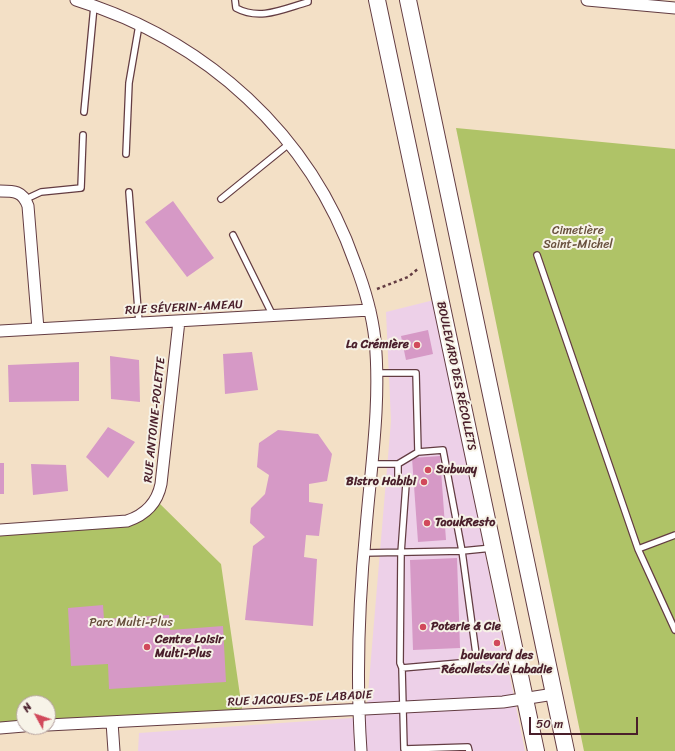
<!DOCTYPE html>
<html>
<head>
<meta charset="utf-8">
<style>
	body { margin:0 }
	#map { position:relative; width:675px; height:751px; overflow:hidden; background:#f3e0c6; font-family:Sriracha,sans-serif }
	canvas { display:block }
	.north { position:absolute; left:16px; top:695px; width:40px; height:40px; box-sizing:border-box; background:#f7f3e8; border:1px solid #b29e9c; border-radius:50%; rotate:310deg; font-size:11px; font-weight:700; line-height:16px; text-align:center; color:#4a1f2b }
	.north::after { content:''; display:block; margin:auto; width:14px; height:18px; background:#d1495b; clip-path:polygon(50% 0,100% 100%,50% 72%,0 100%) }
	.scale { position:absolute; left:529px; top:717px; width:109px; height:18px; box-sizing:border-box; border:2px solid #4a1f2b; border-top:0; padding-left:5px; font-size:12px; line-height:14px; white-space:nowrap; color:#4a1f2b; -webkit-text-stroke:3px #f7f3e8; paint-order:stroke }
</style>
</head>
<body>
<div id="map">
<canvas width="675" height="751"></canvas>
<div class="north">N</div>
<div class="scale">50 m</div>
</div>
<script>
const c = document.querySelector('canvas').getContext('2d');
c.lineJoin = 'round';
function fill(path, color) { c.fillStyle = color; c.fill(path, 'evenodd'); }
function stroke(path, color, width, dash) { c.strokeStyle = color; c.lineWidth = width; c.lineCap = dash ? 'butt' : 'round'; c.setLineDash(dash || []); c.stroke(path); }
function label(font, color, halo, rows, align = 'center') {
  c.font = font + ' Sriracha,sans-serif'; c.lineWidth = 4; c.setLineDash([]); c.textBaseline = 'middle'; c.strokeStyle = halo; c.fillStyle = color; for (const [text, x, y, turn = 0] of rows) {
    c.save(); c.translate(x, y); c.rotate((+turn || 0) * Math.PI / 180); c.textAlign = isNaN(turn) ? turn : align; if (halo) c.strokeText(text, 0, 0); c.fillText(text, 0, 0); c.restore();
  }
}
const built = new Path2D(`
	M434 300 525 751H138L139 733 366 717 391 421 386 312Z`);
const green = new Path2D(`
	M456 128 675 149V751H584Z
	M157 501 221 564 243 716 48 723V703H24V724L0 725V532L119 526Z`);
const building = new Path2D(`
	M173 201 214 258 187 277 145 222Z
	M428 330 433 354 406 360 401 336Z
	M252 352 258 390 225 394 223 354Z
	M110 356 139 360 140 402 111 399Z
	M79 362V401L9 402 8 365Z
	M108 427 135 442 108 478 86 457Z
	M278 430 318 434 332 454 327 481 309 484V502L323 504 319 536 306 535 304 557 317 559 313 626 245 620 253 546 265 537 250 523 251 508 265 494 269 475 257 467 259 443Z
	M440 456 446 540 418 542 412 458Z
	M0 463H4V494H0Z
	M31 464 66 465 68 491 33 495Z
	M457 558 460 648 413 650 410 560Z
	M103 605 104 619 169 615 170 630 223 626 226 682 109 689 108 664 71 666 68 608Z`);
const path = new Path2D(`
	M377 289 408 277 419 268`);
const lane = new Path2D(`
	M235 0 236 8C260 21 283 9 308 2V0
	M84 112 94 6
	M126 154 129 83 139 25
	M129 192 139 323
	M26 199 41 192 81 188 83 135
	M221 199 290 143
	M233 235 273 316
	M537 255 638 549 675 630
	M377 373H416L418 452 443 450 462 551 476 654 471 662 402 668
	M372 464H398L418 452
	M398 464V480L406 484 401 553 400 663 402 668 404 749 468 747 469 751
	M638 549 675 535
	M363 553 462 551 492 548`);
const street = new Path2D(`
	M76 0C206 40 310 134 355 263 365 289 372 312 375 340 381 402 371 466 366 528 359 600 356 678 361 751
	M587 0 675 8
	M0 191C14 191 23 191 28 206L38 329
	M0 331 370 310
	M0 530 127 521C145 515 157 504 161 484L179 321
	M112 722 114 751
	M48 725 464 704 503 702 554 694
	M0 728 24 726`);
const secondary = new Path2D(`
	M377 0 536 751
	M408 0 566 751`);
const markers = [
	[417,345,4,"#d1495b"],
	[428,470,4,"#d1495b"],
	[424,482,4,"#d1495b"],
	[427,523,4,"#d1495b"],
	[423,627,4,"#d1495b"],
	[497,643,4,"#d1495b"],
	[147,647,4,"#d1495b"]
];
const parkNames = [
	["Cimetière",578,231],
	["Saint-Michel",578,245],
	["Parc Multi-Plus",131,623]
];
const streetNames = [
	["RUE SÉVERIN-AMEAU",184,308,-3],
	["BOULEVARD DES RÉCOLLETS",456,376,78],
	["RUE ANTOINE-POLETTE",155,420,-84],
	["RUE JACQUES-DE LABADIE",300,699,-3]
];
const poiNames = [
	["La Crémière",409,345,"right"],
	["Subway",436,470],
	["Bistro Habibi",416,482,"right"],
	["TaoukResto",435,523],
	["Poterie & Cie",431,627],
	["Centre Loisir",155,640],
	["Multi-Plus",155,654],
	["boulevard des",497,656,"center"],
	["Récollets/de Labadie",497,670,"center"]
];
fill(built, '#edd0e8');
fill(green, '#afc367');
fill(building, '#d699c6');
stroke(lane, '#633c42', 8);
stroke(street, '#633c42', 13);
stroke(secondary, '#633c42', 18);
stroke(path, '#633c42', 2.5, [3, 3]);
stroke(lane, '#fff', 5.5);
stroke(street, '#fff', 11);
stroke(secondary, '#fff', 16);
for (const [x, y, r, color] of markers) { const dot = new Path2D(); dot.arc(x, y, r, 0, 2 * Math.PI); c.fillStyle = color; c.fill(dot); stroke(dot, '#f7f3e8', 1.5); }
label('12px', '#68503d', '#f7f3e8', parkNames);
label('12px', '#4a1f2b', '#f7f3e8', streetNames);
label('bold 12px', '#4a1f2b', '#f7f3e8', poiNames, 'left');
</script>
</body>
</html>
